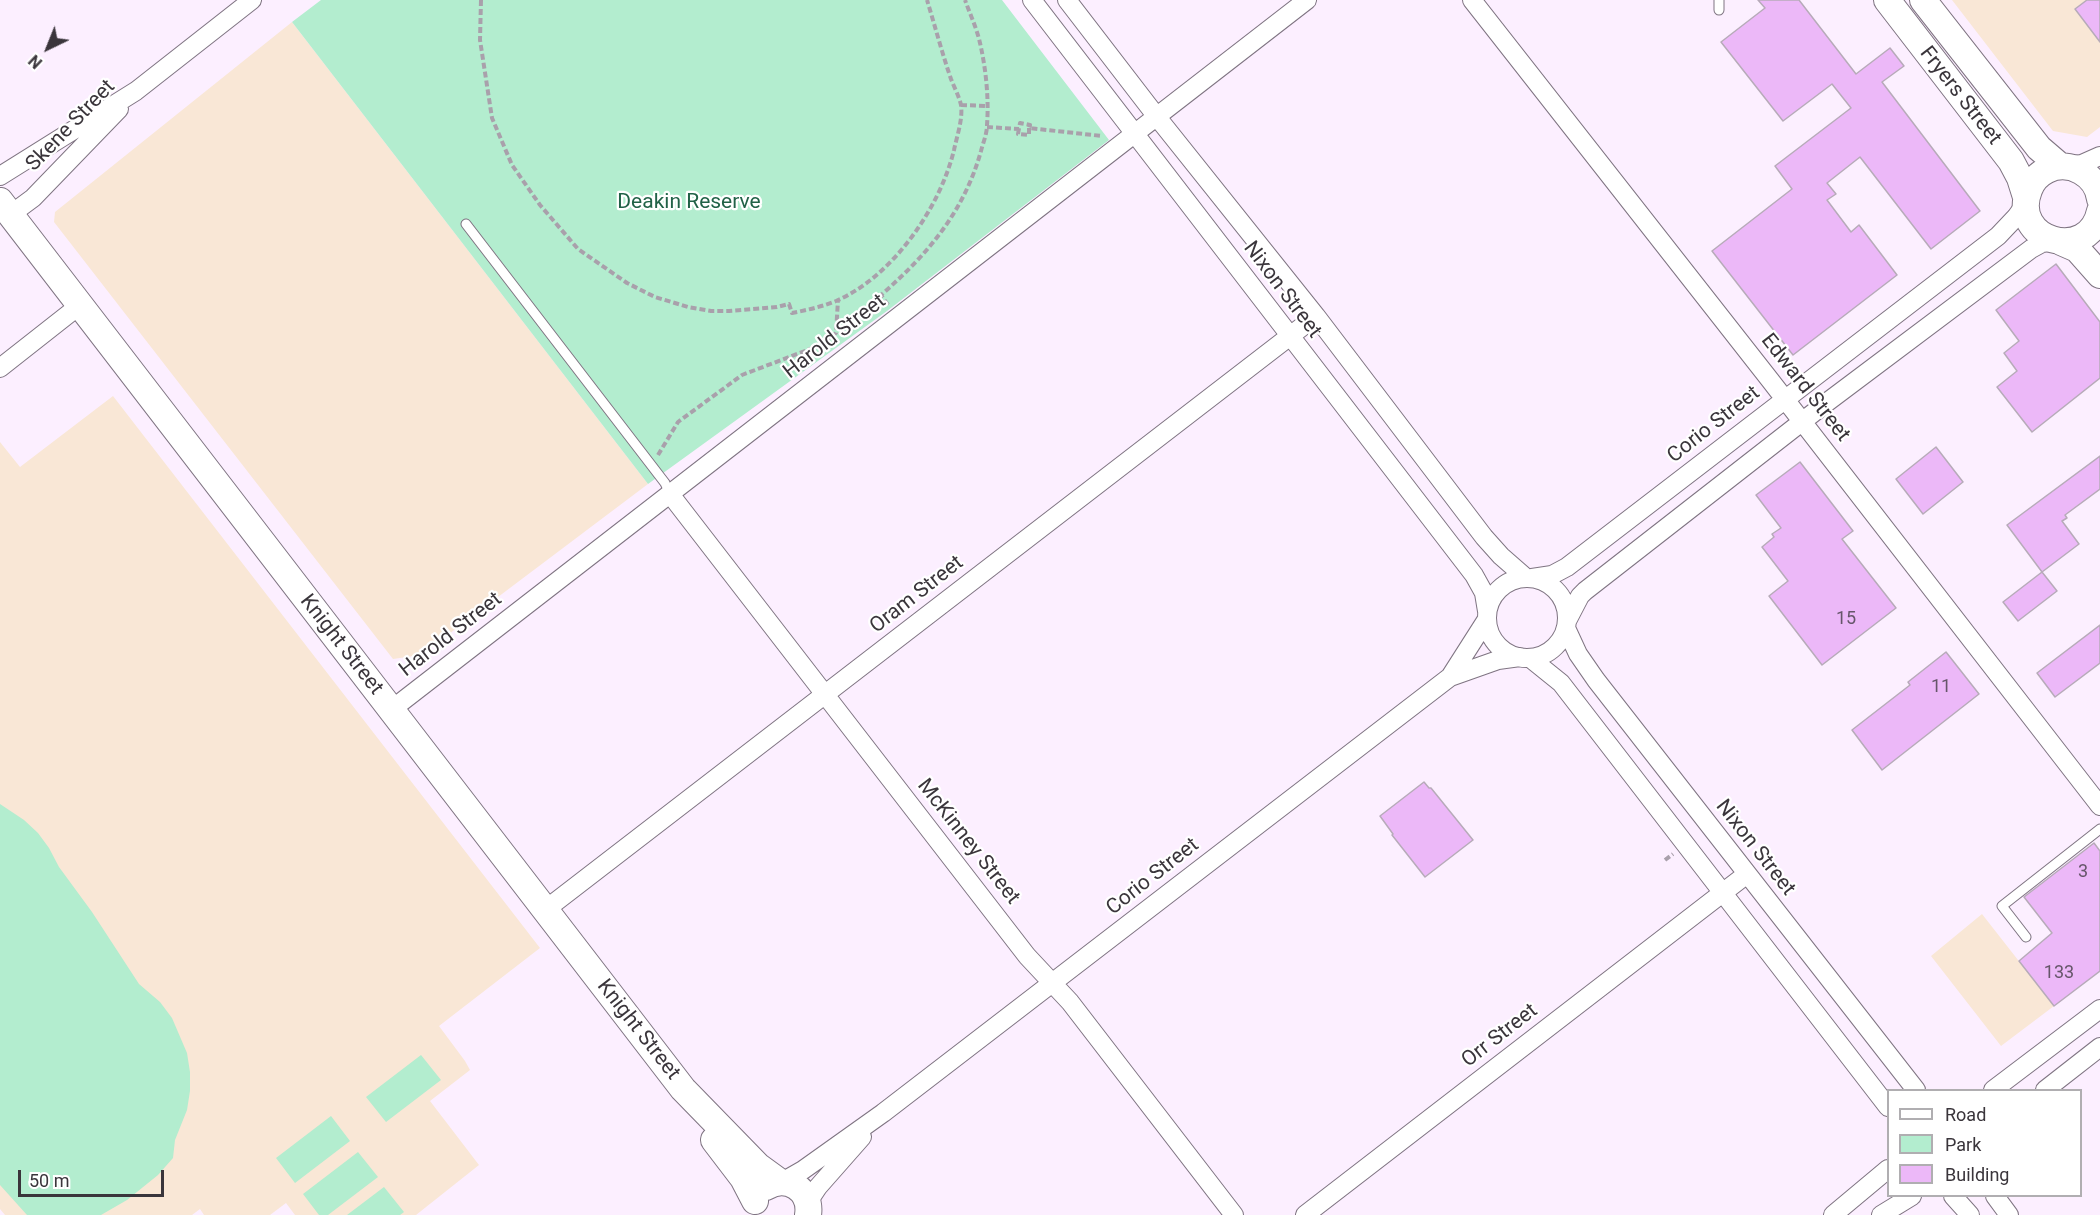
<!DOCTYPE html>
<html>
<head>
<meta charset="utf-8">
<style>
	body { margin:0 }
	#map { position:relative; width:2100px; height:1215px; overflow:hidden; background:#fcefff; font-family:Roboto,sans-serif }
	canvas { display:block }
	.legend { position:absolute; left:1887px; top:1089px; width:195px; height:108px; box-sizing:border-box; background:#fff; border:2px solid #b0aeb1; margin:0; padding:8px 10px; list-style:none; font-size:18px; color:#3a353b }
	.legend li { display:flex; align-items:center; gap:12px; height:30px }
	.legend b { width:30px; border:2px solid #b0aeb1 }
	.north { position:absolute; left:18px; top:18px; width:60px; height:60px; -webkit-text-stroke:4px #fff; paint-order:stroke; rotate:223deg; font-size:16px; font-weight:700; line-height:24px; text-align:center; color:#3a353b }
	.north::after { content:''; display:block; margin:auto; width:21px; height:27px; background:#3a353b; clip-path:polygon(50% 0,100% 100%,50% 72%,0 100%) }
	.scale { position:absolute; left:18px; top:1170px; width:146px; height:27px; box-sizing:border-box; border:3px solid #3a353b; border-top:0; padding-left:8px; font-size:18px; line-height:21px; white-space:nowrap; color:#3a353b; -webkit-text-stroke:4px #fff; paint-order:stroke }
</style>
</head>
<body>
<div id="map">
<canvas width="2100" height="1215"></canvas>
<ul class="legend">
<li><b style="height:8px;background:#fff"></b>Road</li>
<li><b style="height:16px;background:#b3edcf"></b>Park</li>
<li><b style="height:16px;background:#ecb8f8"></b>Building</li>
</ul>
<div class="north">N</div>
<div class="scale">50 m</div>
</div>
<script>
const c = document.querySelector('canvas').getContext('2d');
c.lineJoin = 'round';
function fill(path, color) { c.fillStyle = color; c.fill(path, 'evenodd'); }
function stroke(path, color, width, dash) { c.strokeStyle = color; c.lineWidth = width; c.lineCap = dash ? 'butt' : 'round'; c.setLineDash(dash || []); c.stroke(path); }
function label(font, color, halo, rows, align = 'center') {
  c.font = font + ' Roboto,sans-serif'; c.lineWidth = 4.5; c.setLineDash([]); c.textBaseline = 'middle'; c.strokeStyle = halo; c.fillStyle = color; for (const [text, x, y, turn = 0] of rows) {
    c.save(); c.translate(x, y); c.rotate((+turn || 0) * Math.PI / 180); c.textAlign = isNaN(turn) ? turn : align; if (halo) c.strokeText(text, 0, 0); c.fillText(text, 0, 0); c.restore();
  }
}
const education = new Path2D(`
	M1952 0H2100V127L2087 137 2053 131Z
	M292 22 648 484 421 655 393 659 54 222 55 212Z
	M113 396 540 948 439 1026 465 1061 470 1070 430 1101 479 1165 416 1215H295L286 1203 270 1215H204L200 1209 192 1215H5L0 1209V442L20 467Z
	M1982 914 2054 1006 2001 1046 1931 956Z`);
const green = new Path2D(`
	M321 0H1002L1109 140 887 311 648 484 292 22Z
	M0 804 24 820 38 833 49 848 59 867 92 912 139 984 160 1002 172 1018 187 1053 190 1072V1091L187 1110 175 1140 173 1158 158 1175 127 1200 101 1215H27L0 1185Z
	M421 1055 441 1080 386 1122 366 1097Z
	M331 1116 350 1141 295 1183 276 1158Z
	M358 1152 378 1177 328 1215H319L303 1194Z
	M384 1187 404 1212 400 1215H347Z`);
const building = new Path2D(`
	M1758 0H1799L1856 74 1890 48 1904 66 1882 82 1980 211 1931 249 1860 157 1827 183 1836 194 1827 200 1851 232 1859 225 1897 275 1793 355 1712 251 1792 189 1775 166 1851 108 1832 84 1783 121 1721 42 1765 8Z
	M2087 0H2100V42L2075 9Z
	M2056 264 2100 322V378L2032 432 1997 387 2017 371 2004 353 2019 341 1996 310Z
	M1936 447 1963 482 1923 514 1896 479Z
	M2100 456V489L2065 515 2067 518 2062 521 2079 544 2042 572 2057 591 2018 621 2003 602 2042 572 2007 525Z
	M1800 462 1853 531 1842 539 1896 608 1822 665 1769 596 1788 581 1762 547 1774 537 1772 534 1781 528 1756 495Z
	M2100 625V663L2055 697 2037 673Z
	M1946 652 1979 694 1882 770 1852 730 1910 685 1908 682Z
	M1424 782 1429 788H1431L1473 840 1425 877 1392 835 1393 834 1380 816Z
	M2094 843 2100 851V971L2054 1006 2019 961 2052 933 2024 897Z`);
const path = new Path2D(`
	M481 0 480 40 492 118 512 165 540 205 578 249 627 283 655 297 688 307 711 311H729L777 307 789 304 792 313C807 310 821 307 836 301 892 277 940 208 954 150 957 136 963 119 961 105 959 96 954 87 951 79 942 53 935 26 927 0
	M961 105 987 106
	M987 127 1019 129
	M1029 128V135L1018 134 1020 123 1030 125 1029 128 1102 136
	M888 305 881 295C927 255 964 212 981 151 983 143 987 134 987 125 989 99 986 69 980 43 977 29 970 14 965 0
	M658 455 678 422 742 375 818 346 836 333 838 300
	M1722 816 1731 809
	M1665 860 1673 854`);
const lane = new Path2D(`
	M1719 10V0
	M466 224 665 483 670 494
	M2026 937 2002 906 2100 829`);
const street = new Path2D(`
	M1032 0 1474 575 1484 593 1487 611
	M1067 0 1157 117 1316 316 1484 537 1501 556 1525 577
	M1472 0 1770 380 2100 806
	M2068 166 2082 164 2100 156
	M0 176 136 91 252 0
	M10 215 33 198 119 109
	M0 368 80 305
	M670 494 1027 956 1070 1002 1234 1215
	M1487 618a40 40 0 1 1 80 0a40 40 0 1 1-80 0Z
	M1532 578 1552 575 1567 567 1998 236 2016 217 2026 203
	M1567 621 1580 596 1585 591 1826 403 2031 249 2042 243 2055 241
	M1566 628 1578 654 1596 680 1916 1090
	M1530 658 1561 683 1888 1107
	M1450 677 1498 660 1520 657
	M391 710 1307 0
	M545 910 1316 316
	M1993 1090 2100 1009
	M2045 1090 2100 1047
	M782 1182 803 1170 883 1113 1450 677 1487 619
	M1953 1196 1970 1215
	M1995 1196 2009 1215
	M808 1202 818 1187 862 1137
	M1305 1215 1747 874
	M1833 1215 1888 1169
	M1881 1215 1912 1196`);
const secondary = new Path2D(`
	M1887 0 2011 161 2020 178 2026 197
	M1923 0 2039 148 2060 166
	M2100 199C2097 175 2070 159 2047 170 2039 174 2032 181 2029 190 2009 241 2089 264 2100 211
	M0 201 683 1089 758 1166 780 1182
	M2061 242 2077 249 2100 275
	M714 1140 743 1178 755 1201
	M766 1187C787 1174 812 1190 808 1215`);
const numberNames = [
	["15",1846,619],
	["11",1941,687],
	["3",2083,872],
	["133",2059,973]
];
const streetNames = [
	["Fryers Street",1960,96,52],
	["Skene Street",71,126,-46],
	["Nixon Street",1282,290,53],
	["Harold Street",835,337,-38],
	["Edward Street",1805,388,52],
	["Corio Street",1714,425,-38],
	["Oram Street",917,595,-38],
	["Harold Street",451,635,-38],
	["Knight Street",341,645,52],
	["McKinney Street",968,842,52],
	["Nixon Street",1755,848,52],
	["Corio Street",1153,877,-38],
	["Knight Street",638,1030,52],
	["Orr Street",1500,1036,-38]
];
const parkNames = [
	["Deakin Reserve",689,203]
];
fill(education, '#f9e7d6');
fill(green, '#b3edcf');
fill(building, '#ecb8f8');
stroke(building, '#b7abb9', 1.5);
stroke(lane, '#7f7482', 11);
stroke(street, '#7f7482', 20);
stroke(secondary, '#7f7482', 28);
stroke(path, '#a9a0ab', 4, [6, 3]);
stroke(lane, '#fff', 9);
stroke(street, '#fff', 18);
stroke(secondary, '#fff', 26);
label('18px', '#66566a', null, numberNames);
label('21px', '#3a353b', '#fff', streetNames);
label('21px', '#216247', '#fff', parkNames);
</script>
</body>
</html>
